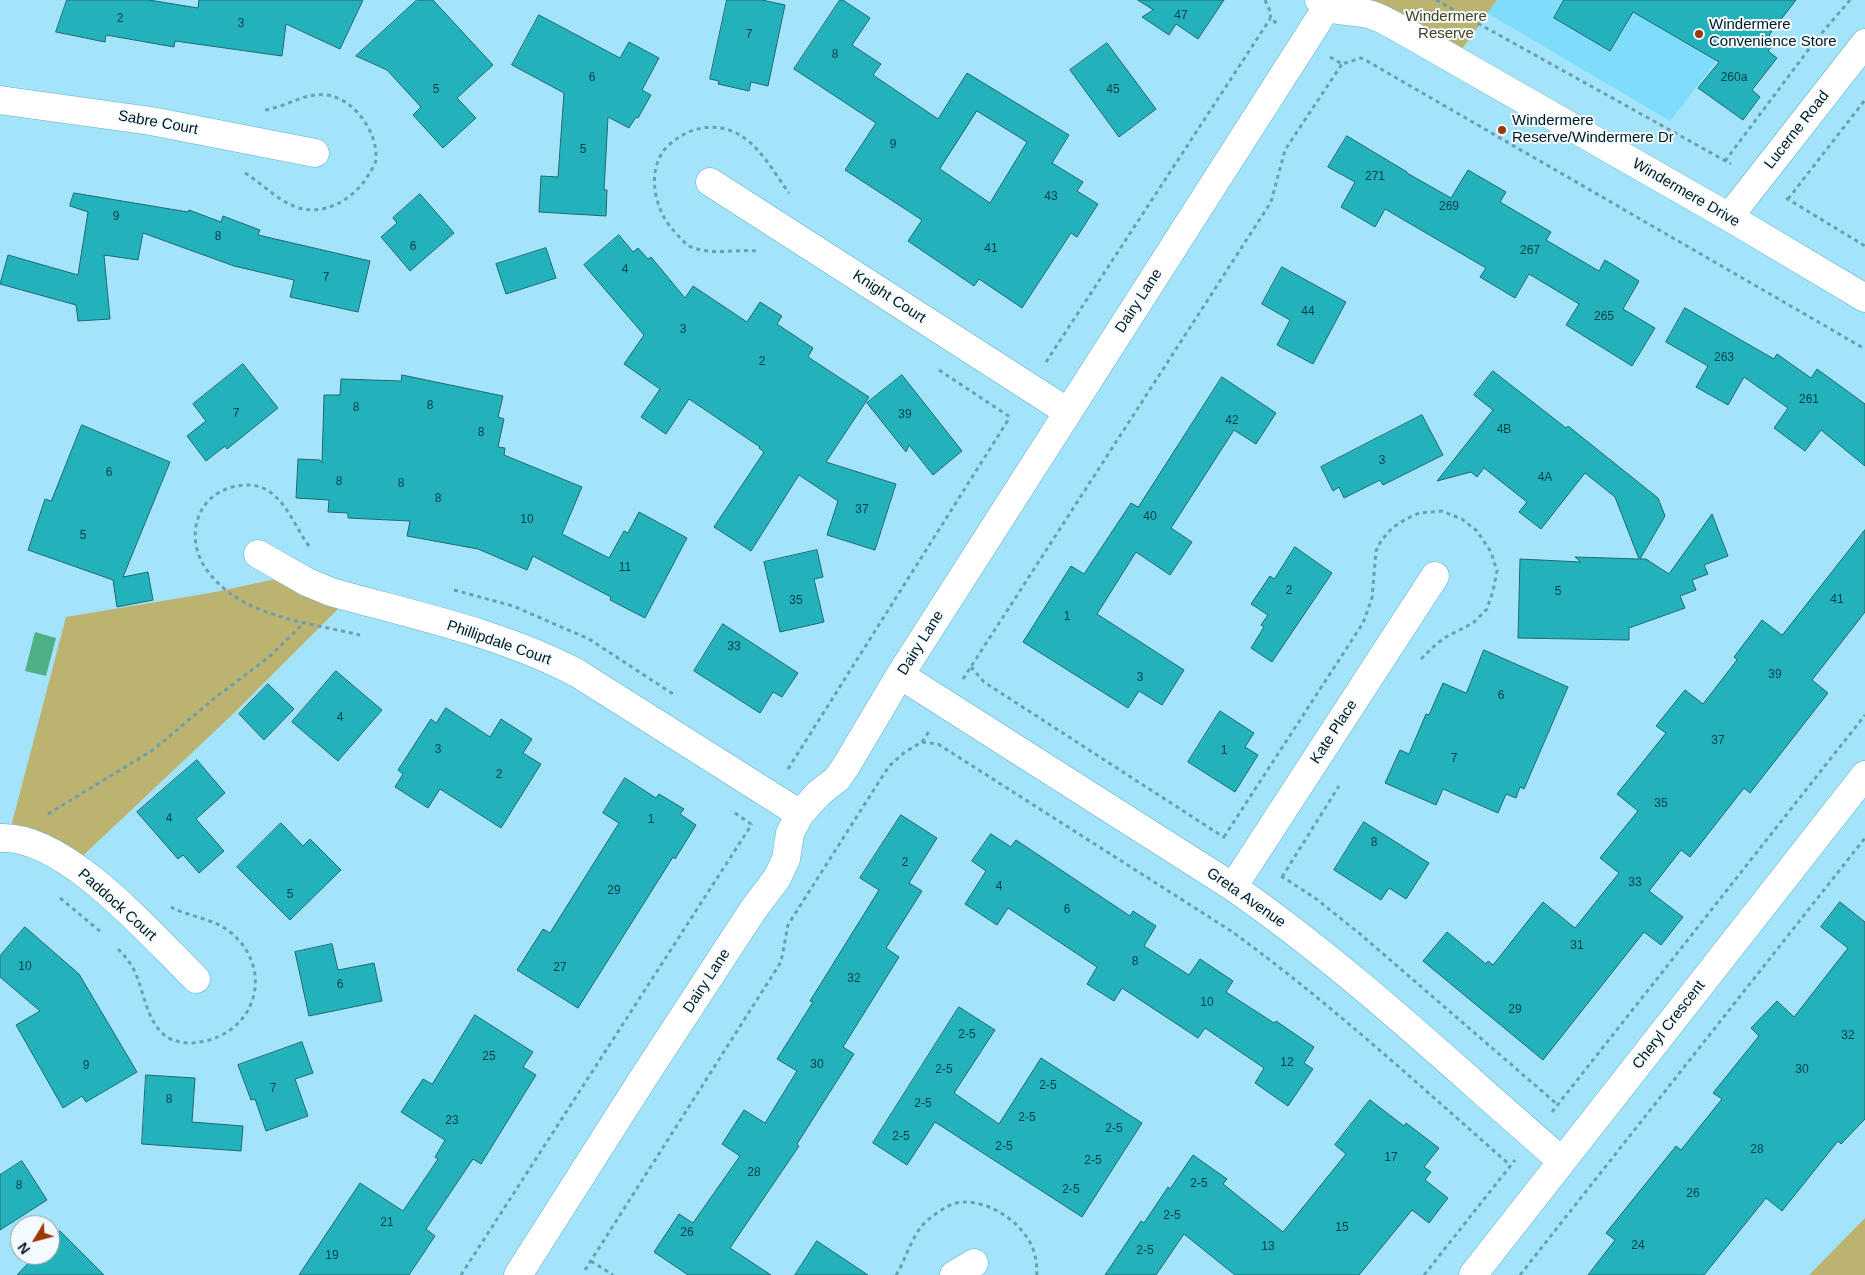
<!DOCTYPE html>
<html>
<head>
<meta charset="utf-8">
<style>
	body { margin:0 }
	#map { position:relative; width:1865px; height:1275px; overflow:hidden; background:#a4e4fa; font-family:Arial,sans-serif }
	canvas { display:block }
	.north { position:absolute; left:10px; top:1215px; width:50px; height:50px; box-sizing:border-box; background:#f3fbfe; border:1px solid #92a0a5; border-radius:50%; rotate:233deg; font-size:14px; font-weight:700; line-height:20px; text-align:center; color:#001820 }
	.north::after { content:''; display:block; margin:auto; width:18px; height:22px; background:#9c3802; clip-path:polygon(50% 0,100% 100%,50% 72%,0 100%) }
</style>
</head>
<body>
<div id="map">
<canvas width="1865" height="1275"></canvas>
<div class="north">N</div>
</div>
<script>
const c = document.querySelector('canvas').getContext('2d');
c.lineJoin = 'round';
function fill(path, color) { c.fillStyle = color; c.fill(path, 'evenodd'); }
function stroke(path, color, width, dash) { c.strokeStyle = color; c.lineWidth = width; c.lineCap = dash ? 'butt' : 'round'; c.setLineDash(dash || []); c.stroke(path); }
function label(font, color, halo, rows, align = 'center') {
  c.font = font + ' Arial,sans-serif'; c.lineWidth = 4; c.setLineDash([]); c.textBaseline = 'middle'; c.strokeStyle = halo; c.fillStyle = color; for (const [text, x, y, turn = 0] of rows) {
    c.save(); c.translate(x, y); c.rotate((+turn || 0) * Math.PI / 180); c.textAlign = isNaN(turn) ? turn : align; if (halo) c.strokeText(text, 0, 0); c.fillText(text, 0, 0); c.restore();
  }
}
const built = new Path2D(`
	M1497 0H1748L1758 8 1670 121 1487 13Z`);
const green = new Path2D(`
	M1319 0H1497L1454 60Z
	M295 575 350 597 233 714 73 865 8 838 66 617 210 593Z
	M1865 1218V1275H1809Z`);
const water = new Path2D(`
	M35 632 56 638 46 676 25 671Z`);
const building = new Path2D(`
	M67 0H149L198 8 199 0H363L340 49 286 24 282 56 175 41 174 47 106 35 105 42 56 32Z
	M417 0H433L493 65 457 98 476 118 443 148 413 115 421 107 387 70 356 56Z
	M727 0H762L785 5 768 86 751 82 749 91 718 84 719 81 710 79Z
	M840 0H843L870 18 852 45 881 64 873 75 938 119 967 73 1069 135 1052 163 1083 182 1077 191 1098 204 1077 237 1071 233 1022 308 979 279 974 286 908 241 922 220 845 170 876 123 794 69ZM977 111 1027 142 990 203 940 169Z
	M1138 0H1224L1198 39 1176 24 1169 35 1142 17 1153 10Z
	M1564 0H1796L1769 35 1776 41 1768 51 1777 58 1752 90 1760 97 1743 120 1698 88 1719 62 1633 12 1610 51 1554 18Z
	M539 15 620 58 629 42 659 58 642 90 651 95 638 118 636 117 629 128 608 117 604 190H607L606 216 539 212 541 176 558 177 564 93 512 65Z
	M1107 43 1156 109 1119 137 1070 70Z
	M1347 136 1407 172V173L1451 198 1468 170 1506 192 1500 202 1551 232 1546 240 1599 271 1605 260 1639 281 1623 309 1655 328 1632 366 1566 325 1579 304 1529 274 1515 298 1480 277 1486 268 1385 209 1375 227 1341 207 1355 182 1328 167Z
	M74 193 188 212 189 210 221 222 223 216 260 230 258 235 370 261 358 312 290 297 294 280 234 266 143 233 138 260 104 255 110 319 78 321 76 305 0 284 8 255 78 275 88 212 70 206Z
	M420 194 454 233 410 271 381 237 397 223 393 218Z
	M619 235 633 252 638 248 648 259 651 257 685 298 693 286 747 322 760 302 782 316 777 324 813 348 808 357 869 397 826 462 896 484 875 550 827 535 838 501 799 475 751 551 714 527 764 452 759 448 760 447 689 399 666 434 641 417 660 389 624 364 644 335 584 265Z
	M546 248 556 278 506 294 496 264Z
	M1282 267 1346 302 1313 364 1277 345 1290 320 1262 304Z
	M1685 308 1774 359 1777 354 1811 378 1817 369 1865 404V466L1821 430 1805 451 1774 428 1788 408 1744 377 1728 405 1696 387 1708 366 1666 342Z
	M243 364 278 408 227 449 225 446 206 461 187 436 206 421 193 404Z
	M1493 371 1566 428 1568 426 1658 498 1665 516 1640 559H1646L1669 574 1712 514 1728 556 1704 565 1708 574 1692 580 1696 590 1680 596 1685 608 1629 628V640L1518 638 1520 559 1581 562 1575 557 1639 559 1615 497 1585 473 1541 529 1519 512 1527 502 1484 468 1477 477 1471 472 1437 481 1493 410 1474 395Z
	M402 375 503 396 498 417 504 419 498 447 505 448 504 455 582 487 562 534 609 558 624 531 628 533 639 512 687 538 645 618 610 600 611 597 533 556 527 570 478 549 407 536 410 521 348 518V513L328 512 329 500 296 498 298 459 320 460 322 463 324 395H340L341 379 401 381Z
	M902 375 962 451 933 475 909 445 906 452 867 403Z
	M1222 377 1276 413 1256 444 1234 430 1171 528 1192 542 1170 575 1136 552 1097 614 1184 670 1162 705 1139 691 1128 708 1023 642 1071 566 1084 574 1131 503 1138 507Z
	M1422 415 1443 455 1383 485 1380 480 1344 498 1339 487 1333 491 1321 467Z
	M82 425 170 462 123 577 148 572 153 600 117 607 113 580 28 550 45 499 51 501Z
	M1865 530V612L1812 680 1828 693 1750 793 1744 788 1690 857 1681 850 1649 891 1683 917 1661 945 1644 932 1543 1060 1423 961 1447 932 1486 964 1488 961 1493 965 1543 902 1575 928 1619 873 1600 858 1638 811 1617 794 1666 733 1656 726 1685 690 1703 704 1737 660 1734 657 1762 620 1782 635Z
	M1295 547 1332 573 1272 662 1251 648 1264 627 1261 625 1268 615 1251 604 1270 576 1274 579Z
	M817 550 823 577 814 579 824 622 780 632 764 562Z
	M723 624 798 673 782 697 773 692 760 713 694 671Z
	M1484 650 1568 687 1524 789 1520 787 1516 798 1506 794 1498 813 1443 789 1436 805 1385 783 1400 750 1409 754 1426 714 1429 715 1443 683 1466 693Z
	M336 671 382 710 338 761 292 722Z
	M268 684 294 709 264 740 239 714Z
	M446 708 490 737 501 719 532 739 523 753 541 764 501 828 440 789 428 808 395 787 403 774 398 770 431 719 436 723Z
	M1220 711 1254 733 1245 747 1258 755 1235 792 1188 762Z
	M197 760 225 793 196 819 224 851 199 873 183 855 178 859 137 812Z
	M625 778 656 798 659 794 684 809 680 814 696 825 675 859 673 857 578 1008 517 970 543 929 550 933 619 823 603 813Z
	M901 815 937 838 909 883 922 891 886 948 899 957 843 1047 854 1054 797 1144 799 1146 730 1248 771 1275H688L654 1252 679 1214 693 1223 740 1156 722 1144 744 1110 765 1123 797 1071 777 1059 813 1002 810 1001 879 890 860 878Z
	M1364 822 1429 863 1406 899 1389 888 1381 900 1334 870Z
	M281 823 303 846 310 839 341 870 290 920 237 867Z
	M991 834 1011 847 1016 840 1130 916 1133 911 1156 926 1144 946 1189 975 1200 959 1233 981 1226 992 1274 1023 1276 1021 1314 1047 1304 1063 1313 1069 1288 1106 1255 1083 1264 1068 1205 1028 1198 1038 1122 988 1114 1001 1087 984 1097 967 1008 908 997 925 965 904 986 871 972 861Z
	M1840 902 1865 922V1119L1841 1144 1838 1141 1782 1211 1766 1198 1704 1275H1588L1615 1240 1606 1233 1676 1146 1681 1150 1722 1099 1713 1093 1759 1036 1751 1028 1777 1001 1794 1017 1848 948 1821 927Z
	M25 927 79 974 137 1072 86 1102 82 1096 63 1108 16 1025 40 1011 0 977V956Z
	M332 944 338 970 374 963 382 1001 309 1016 295 952Z
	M959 1007 995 1030 954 1093 999 1124 1041 1058 1142 1123 1082 1217 935 1122 907 1165 873 1143Z
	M475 1015 533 1052 523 1067 536 1075 481 1164 473 1159 426 1229 435 1236 409 1275H299L360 1183 403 1211 438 1159 435 1157 445 1140 401 1112 423 1079 432 1084Z
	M302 1042 313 1073 295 1079 308 1116 266 1131 255 1099 251 1100 238 1065Z
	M146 1075 195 1078 192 1122 243 1126 241 1151 142 1144Z
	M1370 1100 1404 1126 1406 1123 1439 1148 1424 1167 1431 1172 1425 1180 1448 1198 1429 1223 1412 1210 1359 1275H1235L1184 1234 1156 1275H1105L1141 1221 1144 1223 1168 1187 1170 1189 1193 1155 1227 1179 1223 1184 1283 1232 1346 1154 1335 1145Z
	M22 1161 47 1200 0 1230V1175Z
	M60 1231 104 1275H17L36 1255H50V1241Z
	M817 1241 868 1275H795Z`);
const path = new Path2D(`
	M1265 0 1271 13 1270 19 1280 25
	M1436 0 1731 164
	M1330 57 1342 64 1361 58 1367 61 1865 349
	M1725 161 1815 41 1850 0
	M245 173C263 184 279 202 299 208 327 216 356 197 369 174 371 170 375 165 376 160 378 133 355 99 327 95 305 92 286 107 265 110
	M1786 198 1865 246
	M1788 199 1865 100
	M756 251C733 249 710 256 689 246 683 242 678 235 673 230 655 210 646 172 665 149 686 126 718 120 743 137 763 151 775 174 789 193
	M1046 362 1270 19
	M939 370 1010 417
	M309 546C294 526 288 502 265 489 255 484 244 484 232 487 196 497 186 536 204 566 211 577 223 589 234 596 270 620 319 625 360 635
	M454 590 513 606 589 639 673 694
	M971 667 984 682 1225 838
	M963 679 1271 202 1285 150 1342 64
	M922 742 938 744 1231 931C1329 1002 1419 1085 1510 1165
	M788 769 1010 417
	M735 813 751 824
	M48 814 153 750 216 697 269 657 304 623
	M1224 837 1363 623 1372 598 1376 551 1381 541 1392 528 1406 519 1419 513 1442 511 1462 519 1477 531 1491 552 1497 571 1493 591 1487 609 1473 623 1444 638 1432 648 1421 659
	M1281 876 1315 898 1359 933 1558 1105
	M1282 877 1339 786
	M60 898 101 932
	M118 949C126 957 133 966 137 977 145 997 148 1024 167 1037 177 1043 189 1044 200 1042 257 1033 275 968 230 932 213 918 189 917 171 907
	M1552 1112 1865 715
	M591 1261 613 1275
	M585 1270 781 962 788 925 793 917 889 766 905 752 922 742 930 730
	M461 1275 752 824
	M896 1275C907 1258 912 1232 929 1219 938 1212 951 1202 963 1202 994 1201 1031 1228 1036 1260 1037 1265 1036 1270 1037 1275
	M1424 1275 1515 1160
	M1520 1275 1865 838`);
const minor = new Path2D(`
	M1319 0C1336 15 1348 9 1368 14 1378 16 1387 22 1397 27L1729 217 1865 298
	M0 100 151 121 315 153
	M710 182 1068 412
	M1729 217 1865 43
	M258 554 307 582 331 592C413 615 501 633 577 673L800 814
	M900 675 1233 887C1350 968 1454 1068 1562 1161
	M0 838C65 834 152 936 196 979
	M1233 887 1435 576
	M518 1275 642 1080 753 910 777 878 786 859 790 833 800 814 819 793 837 779 846 766 900 675 1327 7
	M954 1275 974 1263
	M1473 1275 1865 775`);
const markers = [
	[1699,34,5,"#9c3802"],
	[1502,130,5,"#9c3802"]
];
const numberNames = [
	["47",1181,16],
	["2",120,19],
	["3",241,24],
	["7",749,35],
	["8",835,55],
	["6",592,78],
	["260a",1734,78],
	["5",436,90],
	["45",1113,90],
	["9",893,145],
	["5",583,150],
	["271",1375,177],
	["43",1051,197],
	["269",1449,207],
	["9",116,217],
	["8",218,237],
	["6",413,247],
	["41",991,249],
	["267",1530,251],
	["4",625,270],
	["7",326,278],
	["44",1308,312],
	["265",1604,317],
	["3",683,330],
	["263",1724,358],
	["2",762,362],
	["261",1809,400],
	["8",430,406],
	["8",356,408],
	["7",236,414],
	["39",905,415],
	["42",1232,421],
	["4B",1504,430],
	["8",481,433],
	["3",1382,461],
	["6",109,473],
	["4A",1545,478],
	["8",339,482],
	["8",401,484],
	["8",438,499],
	["37",862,510],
	["40",1150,517],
	["10",527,520],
	["5",83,536],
	["11",625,568],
	["2",1289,591],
	["5",1558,592],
	["41",1837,600],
	["35",796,601],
	["1",1067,617],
	["33",734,647],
	["39",1775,675],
	["3",1140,678],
	["6",1501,696],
	["4",340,718],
	["37",1718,741],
	["3",438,750],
	["1",1224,751],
	["7",1454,759],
	["2",499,775],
	["35",1661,804],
	["4",169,819],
	["1",651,820],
	["8",1374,843],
	["2",905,863],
	["33",1635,883],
	["4",999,887],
	["29",614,891],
	["5",290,895],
	["6",1067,910],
	["31",1577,946],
	["8",1135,962],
	["10",25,967],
	["27",560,968],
	["32",854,979],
	["6",340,985],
	["10",1207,1003],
	["29",1515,1010],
	["2-5",967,1035],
	["32",1848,1036],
	["25",489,1057],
	["12",1287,1063],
	["30",817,1065],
	["9",86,1066],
	["2-5",944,1070],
	["30",1802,1070],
	["2-5",1048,1086],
	["7",273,1089],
	["8",169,1100],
	["2-5",923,1104],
	["2-5",1027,1118],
	["23",452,1121],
	["2-5",1114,1129],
	["2-5",901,1137],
	["2-5",1004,1147],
	["28",1757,1150],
	["17",1391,1158],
	["2-5",1093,1161],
	["28",754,1173],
	["2-5",1199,1184],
	["8",19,1186],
	["2-5",1071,1190],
	["26",1693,1194],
	["2-5",1172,1216],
	["21",387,1223],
	["15",1342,1228],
	["26",687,1233],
	["24",1638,1246],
	["13",1268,1247],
	["2-5",1145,1251],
	["19",332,1256]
];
const parkNames = [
	["Windermere",1446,17],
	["Reserve",1446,34]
];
const poiNames = [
	["Windermere",1709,25],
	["Convenience Store",1709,42],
	["Windermere",1512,121],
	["Reserve/Windermere Dr",1512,138]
];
const streetNames = [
	["Sabre Court",158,123,10],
	["Lucerne Road",1797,130,-52],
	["Windermere Drive",1686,193,30],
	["Knight Court",889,297,33],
	["Dairy Lane",1139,301,-57],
	["Phillipdale Court",499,643,19],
	["Dairy Lane",921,643,-58],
	["Kate Place",1334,732,-57],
	["Greta Avenue",1246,898,35],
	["Paddock Court",117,905,42],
	["Dairy Lane",707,981,-57],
	["Cheryl Crescent",1669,1025,-52]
];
fill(built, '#7fddfc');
fill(green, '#bcb370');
fill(water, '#50b085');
fill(building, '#23b2bb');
stroke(building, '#1e6a6f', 1);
stroke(minor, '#5baec9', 29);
stroke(path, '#6c9fb0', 3, [4, 4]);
stroke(minor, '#fff', 28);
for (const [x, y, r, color] of markers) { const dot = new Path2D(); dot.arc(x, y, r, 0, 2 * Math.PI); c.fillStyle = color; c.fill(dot); stroke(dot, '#f3fbfe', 2); }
label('12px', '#093e47', null, numberNames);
label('15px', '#46411a', '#f3fbfe', parkNames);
label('15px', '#001820', '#f3fbfe', poiNames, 'left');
label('15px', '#001820', '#f3fbfe', streetNames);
</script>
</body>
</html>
